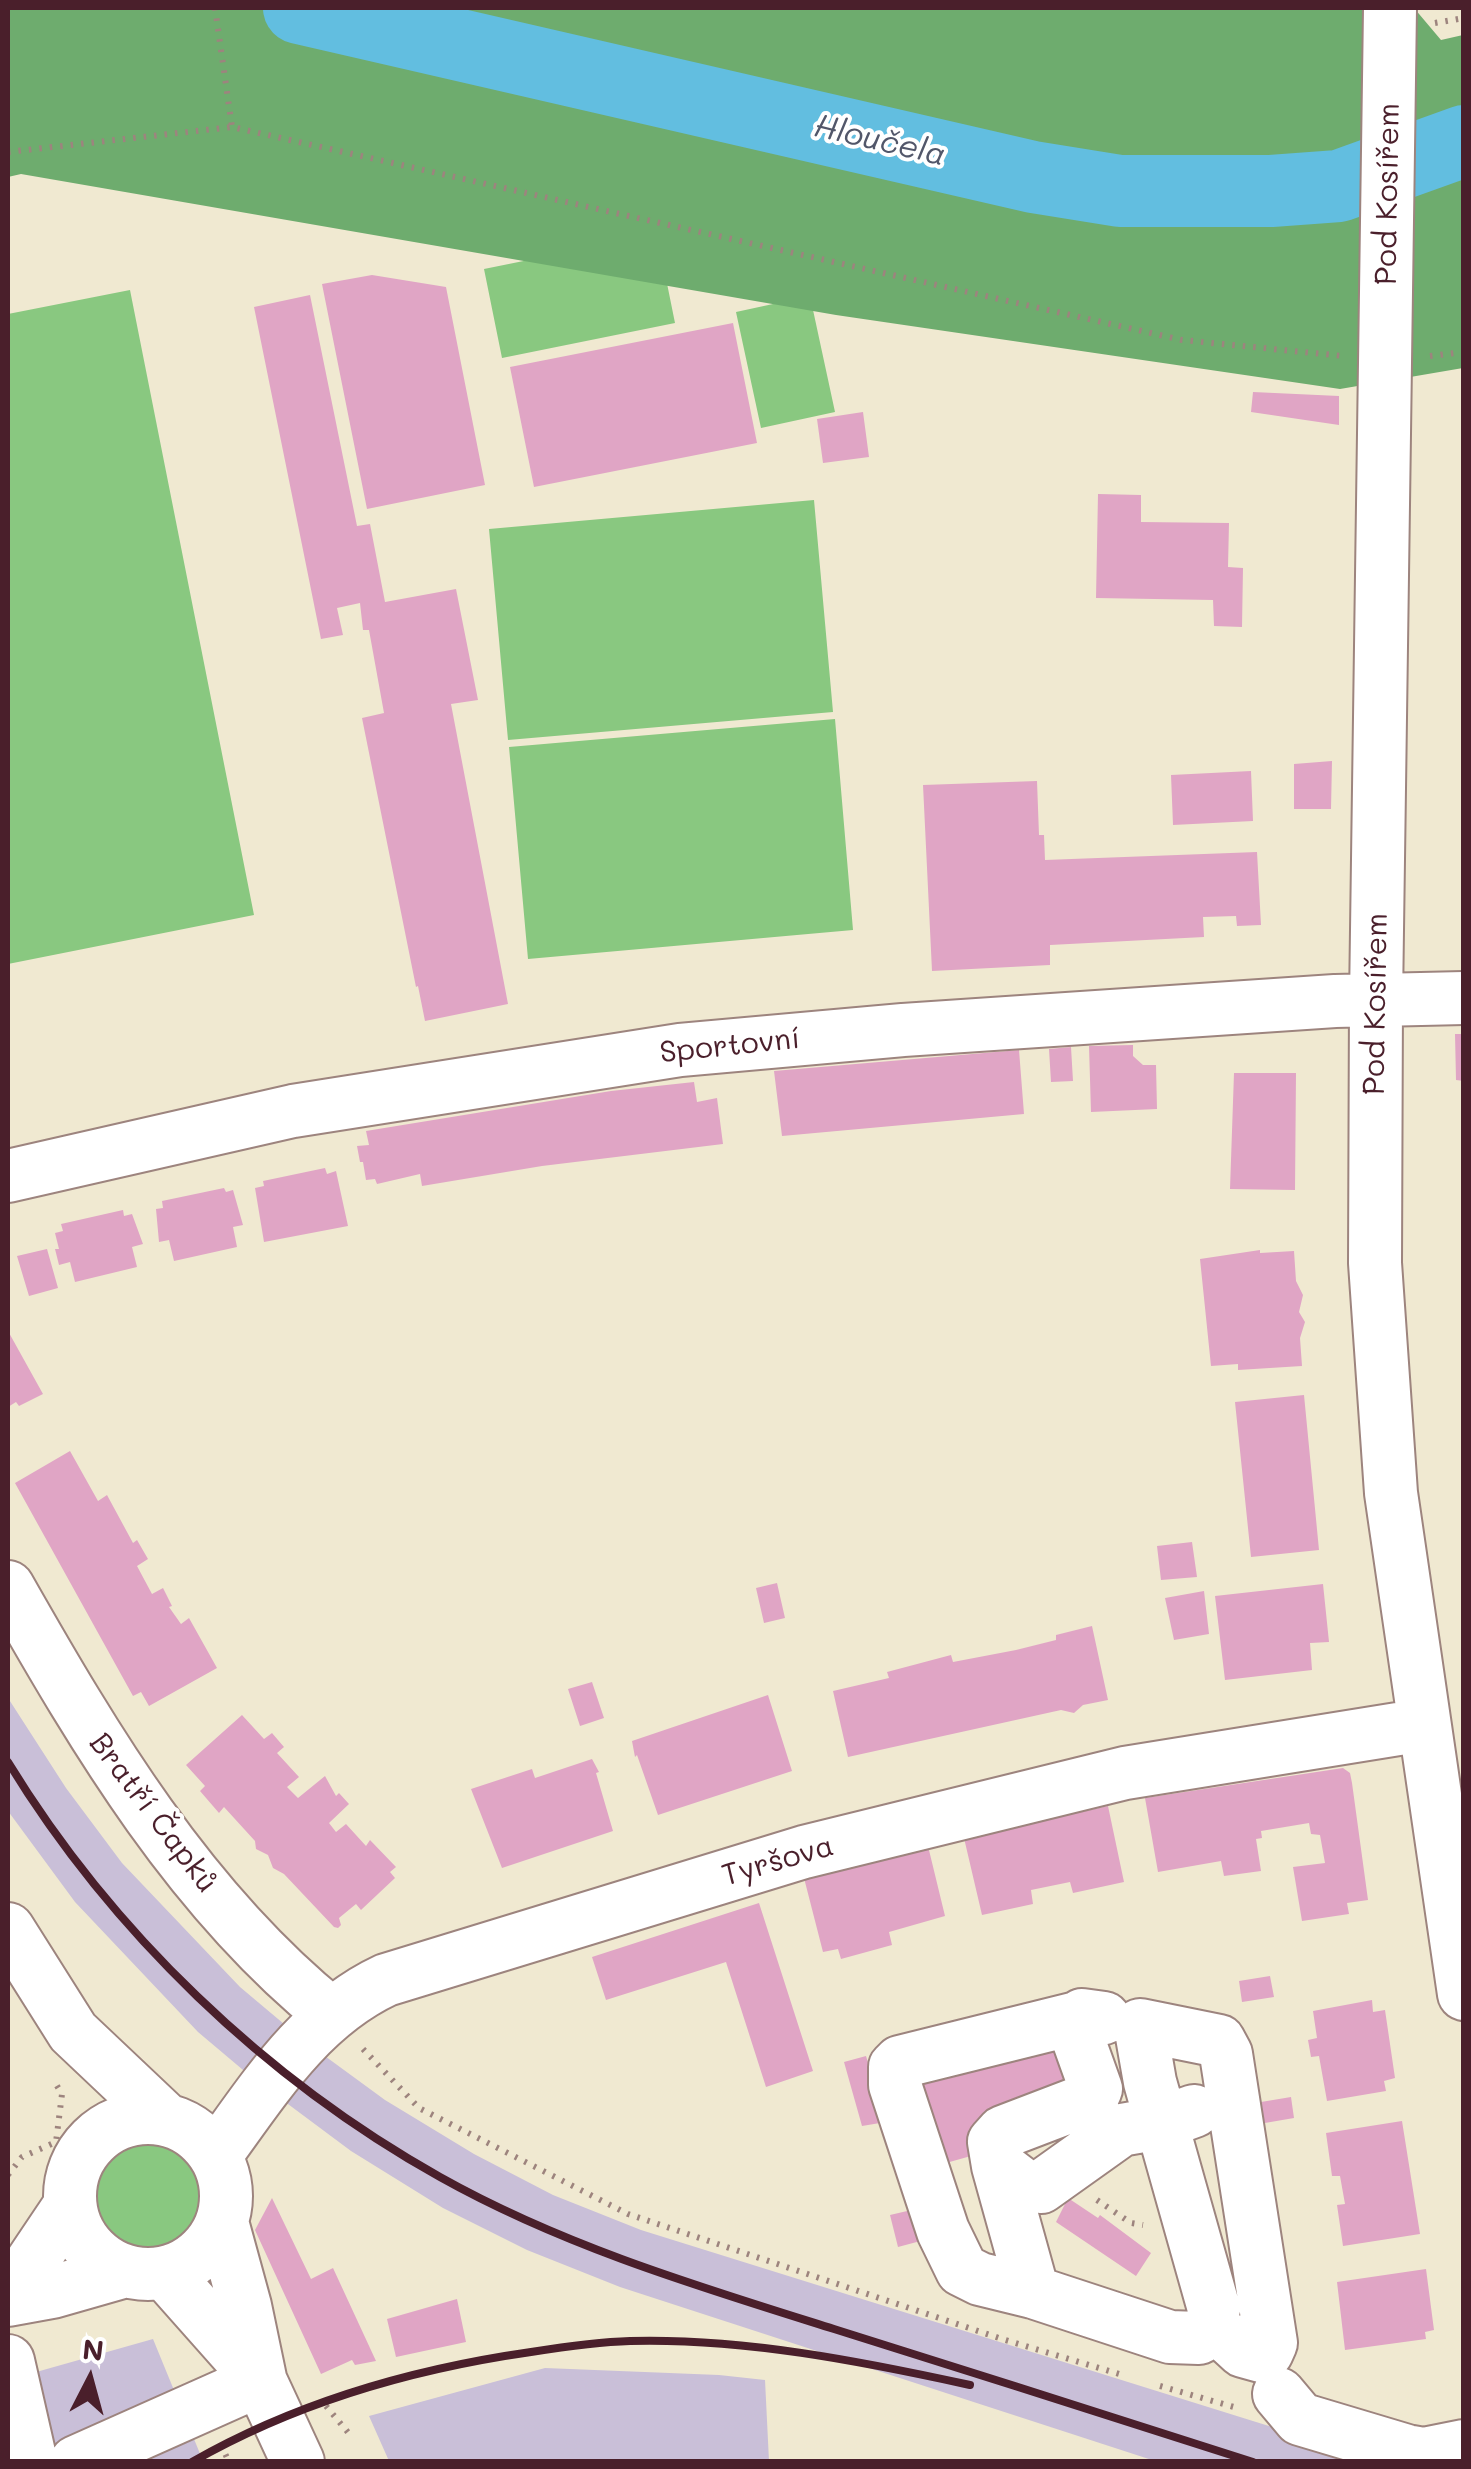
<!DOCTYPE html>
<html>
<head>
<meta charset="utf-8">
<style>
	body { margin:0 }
	#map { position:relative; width:1471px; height:2469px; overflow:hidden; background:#f0e9d1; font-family:Mali,sans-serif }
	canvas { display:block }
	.frame { position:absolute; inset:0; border:10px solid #4a1f2b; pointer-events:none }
	.north { position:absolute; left:40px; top:2329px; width:100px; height:100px; -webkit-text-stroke:8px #fff; paint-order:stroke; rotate:6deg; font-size:28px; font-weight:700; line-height:40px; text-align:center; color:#4a1f2b }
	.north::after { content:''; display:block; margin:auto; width:35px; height:45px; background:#4a1f2b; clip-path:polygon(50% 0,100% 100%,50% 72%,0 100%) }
</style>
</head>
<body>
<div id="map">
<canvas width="1471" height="2469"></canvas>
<div class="frame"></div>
<div class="north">N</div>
</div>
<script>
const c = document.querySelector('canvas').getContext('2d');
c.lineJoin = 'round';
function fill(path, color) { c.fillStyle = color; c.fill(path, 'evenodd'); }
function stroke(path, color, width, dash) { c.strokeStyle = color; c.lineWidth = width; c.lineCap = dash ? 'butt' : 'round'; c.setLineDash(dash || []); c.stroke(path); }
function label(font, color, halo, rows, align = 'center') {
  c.font = font + ' Mali,sans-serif'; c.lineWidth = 8; c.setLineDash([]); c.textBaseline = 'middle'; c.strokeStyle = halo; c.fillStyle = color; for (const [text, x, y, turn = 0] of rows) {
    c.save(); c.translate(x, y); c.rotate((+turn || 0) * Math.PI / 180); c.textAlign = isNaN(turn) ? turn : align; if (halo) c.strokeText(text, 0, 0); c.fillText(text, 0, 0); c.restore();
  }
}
const industrial = new Path2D(`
	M8 1698 66 1788 122 1863 240 1987 303 2040 385 2100 474 2154 553 2195 641 2230 1381 2461H1155L620 2287 527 2250 443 2208 351 2151 249 2075 198 2032 75 1902 8 1811Z
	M153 2339 203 2461 8 2462V2380Z
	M545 2368 719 2375 765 2380 769 2461H389L369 2416Z`);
const green = new Path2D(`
	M657 234 675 323 502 358 484 269Z
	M130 290 254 915 8 964V314Z
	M810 296 835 412 761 428 736 312Z
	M814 500 833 712 508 740 489 529Z
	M835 719 853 930 528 959 509 747Z
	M93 2197a54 54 0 1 1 108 0a54 54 0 1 1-108 0Z`);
const forest = new Path2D(`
	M8 8H1414L1441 40 1463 35V368L1340 389 836 315 21 174 8 177Z`);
const river = new Path2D(`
	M299 8 1033 177 1120 191H1271L1339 186 1464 141`);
const building = new Path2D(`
	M372 275 446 287 485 485 367 509 322 284Z
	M310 295 357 526 370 524 385 602 456 589 478 700 451 704 508 1004 425 1021 418 986 416 987 362 718 384 713 369 630H363L360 603 337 608 343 635 321 639 254 307Z
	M733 323 757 443 534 487 510 367Z
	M1253 392 1339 396V425L1251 412Z
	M863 412 869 457 823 463 817 419Z
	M1098 494 1141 495V522L1229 523 1228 567 1243 568 1242 627 1214 626 1213 600 1096 598Z
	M1332 761 1331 809H1294V764Z
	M1251 771 1253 821 1173 825 1171 775Z
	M1037 781 1039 835H1044L1045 860 1257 852 1261 925 1237 926 1236 916 1203 917 1204 937 1050 945V965L932 971 923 785Z
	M1455 1034H1464V1081L1456 1080Z
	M1133 1045V1056L1143 1065H1156L1157 1109 1091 1112 1089 1046Z
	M1071 1047 1073 1081 1051 1082 1049 1049Z
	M1019 1050 1024 1114 782 1136 774 1071Z
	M1234 1073H1296L1295 1190 1230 1189Z
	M694 1082 697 1102 717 1098 723 1144 542 1166 422 1186 420 1174 377 1184 375 1179 366 1180 363 1162H360L357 1146 369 1145 366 1131 611 1091Z
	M325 1168 327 1174 336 1171 348 1226 264 1242 255 1188 264 1186 263 1181Z
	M224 1188 226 1192 233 1190 243 1225 233 1227 237 1247 174 1261 169 1240 159 1242 156 1209 163 1208 162 1201Z
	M123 1210 124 1216 132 1214 143 1244 132 1247 137 1267 75 1282 70 1262 59 1265 55 1249H59L55 1233 63 1231 61 1224Z
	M47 1249 58 1288 29 1296 17 1256Z
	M1260 1250V1253L1294 1251 1296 1281 1303 1295 1299 1312 1305 1322 1300 1338 1302 1366 1238 1370V1364L1211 1366 1200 1259Z
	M8 1331 43 1394 19 1406 16 1402 8 1407Z
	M1304 1395 1319 1550 1251 1557 1235 1402Z
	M70 1451 98 1501 107 1495 133 1543 137 1540 148 1559 137 1566 152 1594 163 1588 172 1606 169 1607 181 1624 189 1618 217 1668 149 1706 141 1692 133 1696 15 1483Z
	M1192 1542 1197 1577 1161 1580 1157 1546Z
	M777 1583 785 1618 764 1623 756 1588Z
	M1323 1584 1329 1642 1310 1643 1312 1670 1225 1680 1215 1596Z
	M1204 1591 1209 1634 1174 1640 1165 1598Z
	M1092 1626 1108 1700 1083 1705 1074 1713 1061 1710 848 1757 833 1691 889 1678 887 1672 951 1655 953 1662 1016 1650 1056 1640V1635Z
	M592 1682 604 1718 580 1726 568 1689Z
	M768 1695 792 1771 658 1815 637 1755 635 1757 632 1741Z
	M242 1715 264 1739 272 1733 284 1747 277 1753 299 1777 287 1787 298 1798 325 1776 336 1796 339 1793 349 1804 329 1823 336 1832 346 1824 366 1846 370 1840 396 1867 390 1872 395 1878 361 1910 356 1904 339 1918 341 1925 338 1928 334 1927 284 1874 273 1868 268 1855 256 1849 255 1841 224 1807 219 1813 200 1791 205 1786 186 1765Z
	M592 1759 599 1772 596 1773 613 1831 502 1868 471 1789 532 1769 535 1778Z
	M1343 1768 1350 1773 1352 1783 1368 1900 1347 1903 1349 1914 1302 1921 1293 1867 1325 1863 1320 1835 1311 1834 1309 1823 1261 1831 1262 1838 1256 1839 1261 1871 1224 1876 1221 1861 1158 1872 1145 1798Z
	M1108 1806 1124 1882 1073 1893 1070 1882 1031 1890 1033 1904 982 1915 964 1838Z
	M928 1846 945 1916 889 1932 892 1945 841 1959 838 1949 823 1952 804 1878Z
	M759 1903 813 2071 766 2087 726 1962 606 2000 592 1957Z
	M1270 1976 1274 1997 1242 2002 1239 1981Z
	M1372 2000 1373 2012 1385 2010 1395 2078 1384 2081 1386 2091 1327 2101 1319 2056 1311 2057 1308 2040 1317 2038 1313 2011Z
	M1061 2037 1078 2096 971 2128 978 2154 946 2163 928 2239 898 2247 890 2215 920 2208 914 2078Z
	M866 2056 886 2122 862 2126 844 2062Z
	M1291 2097 1294 2118 1259 2124 1255 2103Z
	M1402 2121 1420 2234 1343 2246 1337 2205 1345 2204 1340 2176H1332L1326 2133Z
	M272 2198 311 2279 333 2268 376 2361 355 2365 352 2360 321 2374 255 2230Z
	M1068 2198 1098 2218 1100 2215 1151 2253 1136 2276 1056 2222Z
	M1426 2269 1434 2330 1425 2332 1426 2339 1345 2350 1337 2282Z
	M457 2299 466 2342 396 2357 387 2319Z`);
const path = new Path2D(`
	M215 8 232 127
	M1435 23 1464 18
	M8 152 232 127 1182 340 1343 356
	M1430 356 1464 352
	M363 2049 419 2108 628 2214 1005 2340 1119 2374
	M8 2175 22 2157 56 2142 62 2094 54 2081
	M1097 2200 1131 2223 1143 2225
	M1160 2386 1234 2407
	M326 2406 351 2436
	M221 2445 229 2462`);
const minor = new Path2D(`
	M1390 8 1376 1000 1375 1263 1391 1493 1464 1994
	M8 1176 293 1111 680 1050 903 1030 1335 1001 1464 998
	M8 1587C96 1742 190 1900 331 2014
	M8 1929 73 2032 165 2119
	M1073 2019 900 2062 895 2067V2085L943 2231 962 2270 980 2279 1033 2292 1170 2337 1199 2338
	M70 2196a78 78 0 1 1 156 0a78 78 0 1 1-156 0Z
	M215 2156C264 2089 309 2016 386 1980L804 1852 1125 1773 1423 1725
	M998 2166 1023 2185 1041 2187 1121 2130 1161 2123 1194 2111
	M222 2222 245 2306 260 2378
	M166 2274 260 2380 298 2462
	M8 2291 31 2263 70 2205
	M1033 2292 998 2166 994 2142 1003 2132 1092 2098 1096 2089 1072 2022 1082 2015 1104 2018
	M8 2300 52 2292 122 2272
	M1214 2309 1150 2082 1140 2025 1219 2041 1226 2054 1271 2343 1267 2352 1261 2356 1243 2351 1231 2340
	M8 2361 31 2462
	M1279 2394 1300 2419 1407 2451 1424 2454 1464 2446
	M76 2462 260 2380`);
const rail = new Path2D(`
	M8 1762C112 1932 265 2079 440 2177 563 2246 700 2287 834 2329 974 2373 1113 2417 1253 2462
	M192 2462C297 2402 412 2369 531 2352 563 2347 597 2342 630 2341 743 2338 860 2361 970 2385`);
const streetNames = [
	["Pod Kosířem",1388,194,-89],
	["Pod Kosířem",1376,1004,-89],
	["Sportovní",730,1046,-6],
	["Bratří Čapků",153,1813,53],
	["Tyršova",778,1861,-16]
];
const waterNames = [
	["Hloučela",880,141,13]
];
fill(industrial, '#c9bfd8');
fill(green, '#89c880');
fill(forest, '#6eac6e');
stroke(river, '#62bee0', 72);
fill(building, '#e0a5c5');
stroke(minor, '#9d847e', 56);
stroke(path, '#9d847e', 6, [2.5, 8]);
stroke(minor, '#fff', 52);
stroke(rail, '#4a1f2b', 8);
label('30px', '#4a1f2b', '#fff', streetNames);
label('italic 32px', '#52576a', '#fff', waterNames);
</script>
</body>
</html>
